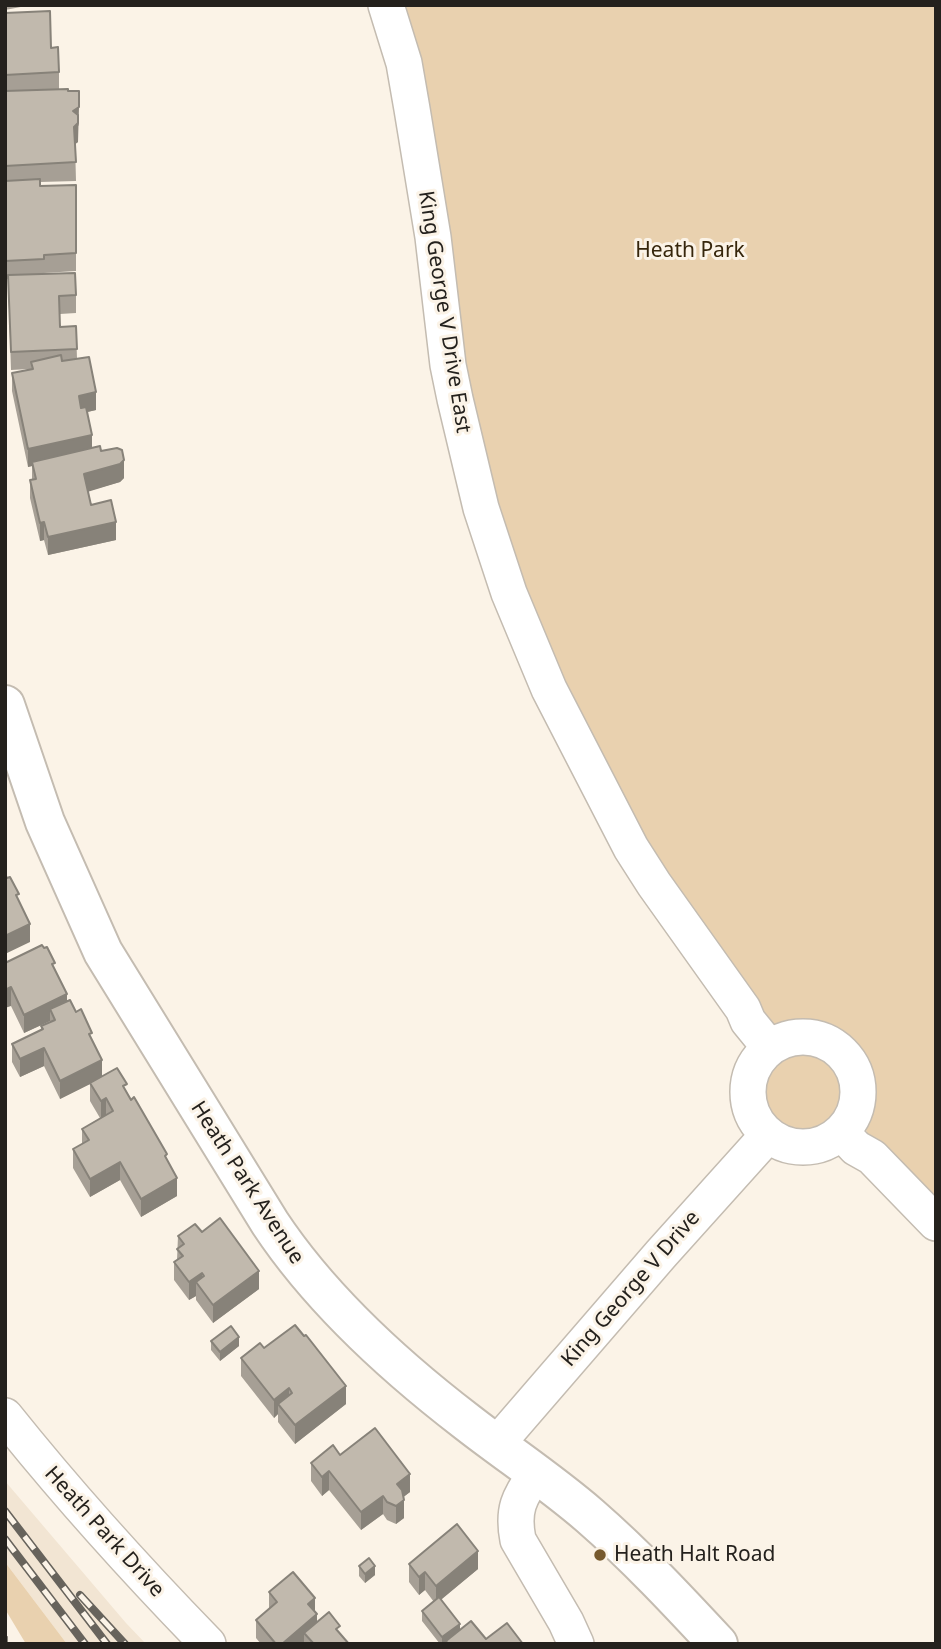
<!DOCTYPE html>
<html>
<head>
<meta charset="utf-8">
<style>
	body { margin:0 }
	#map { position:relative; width:941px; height:1649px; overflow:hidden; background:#fbf3e7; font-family:"Noto Sans",sans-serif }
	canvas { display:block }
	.frame { position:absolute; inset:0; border:7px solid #24211d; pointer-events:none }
</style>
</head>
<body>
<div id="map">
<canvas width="941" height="1649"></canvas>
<div class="frame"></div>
</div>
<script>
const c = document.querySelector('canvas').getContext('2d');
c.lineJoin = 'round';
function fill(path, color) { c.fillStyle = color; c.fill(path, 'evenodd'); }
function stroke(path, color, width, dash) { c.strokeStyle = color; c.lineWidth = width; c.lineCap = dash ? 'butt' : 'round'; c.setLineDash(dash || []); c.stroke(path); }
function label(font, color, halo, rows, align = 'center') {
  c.font = font + ' "Noto Sans",sans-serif'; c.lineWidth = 6; c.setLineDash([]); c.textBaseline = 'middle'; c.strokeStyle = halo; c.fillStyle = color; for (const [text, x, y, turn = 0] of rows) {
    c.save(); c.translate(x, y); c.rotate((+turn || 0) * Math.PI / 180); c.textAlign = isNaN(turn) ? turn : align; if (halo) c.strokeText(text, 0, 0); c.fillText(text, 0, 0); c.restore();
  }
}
const built = new Path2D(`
	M5 1481 126 1623 146 1644H67L5 1562Z`);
const green = new Path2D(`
	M395 5H936V1209L869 1139 866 1130 874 1094 872 1090 864 1089C860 1077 852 1064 862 1055 849 1032 825 1021 800 1022 790 1023 782 1026 772 1024L688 917 491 560Z
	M760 1093a44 44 0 1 1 88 0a44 44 0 1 1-88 0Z
	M5 1562 67 1644H26L5 1609Z`);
const minor = new Path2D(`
	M386 5 404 63 412 109 433 237 448 365 455 399 481 508 509 593 549 689 631 848 654 884 743 1009 748 1021 770 1048
	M748 1092a55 55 0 1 1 110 0a55 55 0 1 1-110 0Z
	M841 1132 856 1148 872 1157 936 1223
	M5 1416C69 1496 137 1571 208 1644
	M496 1445 661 1254 768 1135
	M536 1473C519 1497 512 1510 518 1540L566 1622 576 1644`);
const tertiary = new Path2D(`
	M5 705 45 822 103 952 270 1223C321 1300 394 1366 467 1422 508 1454 551 1482 590 1516 636 1556 677 1600 718 1644`);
const rail = new Path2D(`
	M5 1511 107 1644
	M5 1539 85 1644
	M80 1595 125 1644`);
const wall = new Path2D(`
	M5 5H31L5 10Z
	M5 13 51 48 59 72V89L68 91 79 125 78 126V142L75 144 76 181 40 182V186L76 185V271L44 273V274L76 295V313L60 314V327L76 326 77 359 96 410 87 412 92 448 101 451 124 478 120 482 88 491 91 505 116 540 48 555 44 540 40 541 30 498V480L32 479V466L28 467 12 391V373L29 369 11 370 8 279H5Z
	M5 963 55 969 67 1001 92 1042 102 1076 127 1092 167 1160 177 1196 141 1217 120 1180 90 1197 73 1168V1149L82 1144V1129L100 1118 90 1101V1084L60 1099 44 1066 20 1077 12 1062V1044L41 1030V1026L50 1022V1021L24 1033 11 1006Z
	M202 1232 259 1289 213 1323 196 1300V1296L189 1300 174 1280V1262L177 1260 178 1236Z
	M211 1341 239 1346 220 1361 211 1350Z
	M264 1348 346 1404 295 1444 278 1422V1414L274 1418 241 1376V1358Z
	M311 1463 410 1492 403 1497 404 1518 396 1524 387 1520 383 1514 361 1530 329 1490 322 1496 311 1481Z
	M409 1564 478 1569 441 1599 460 1630 486 1639 523 1644H440L422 1621V1611L434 1602 425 1590 419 1595 409 1582Z
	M359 1566 375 1575 365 1583 359 1576Z
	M269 1592 315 1612 317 1622 340 1634 349 1644H261L256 1638V1620L269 1609Z`);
const shadedWall = new Path2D(`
	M79 107 78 142 74 145 73 111Z
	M96 392V410L79 414V396Z
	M92 435V453L32 462V466L28 467V449Z
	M124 460V478L120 482 84 493V474Z
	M44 522V540L40 541V523Z
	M116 522V540L48 555V537Z
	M30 924V942L5 954V936Z
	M11 987V1006L5 1008V990Z
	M67 994V1012L50 1009V1021L24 1033V1015Z
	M44 1048V1066L20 1077V1059Z
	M102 1060V1078L60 1099V1081Z
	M106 1098V1116L101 1119V1101Z
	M120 1162V1180L90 1197V1179Z
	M177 1178V1196L141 1217V1199Z
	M259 1271V1289L213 1323V1305Z
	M202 1273V1290L196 1282V1296L189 1300V1282Z
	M239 1337V1346L220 1361V1352Z
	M346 1386V1404L295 1444V1425Z
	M289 1388V1406L278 1404V1414L274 1418V1400Z
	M329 1471V1490L322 1496V1477Z
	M410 1474V1492L397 1502V1484Z
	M383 1496V1514L361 1530V1512Z
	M404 1500V1518L396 1524V1506Z
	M478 1551V1569L436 1604V1586Z
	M375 1566V1575L365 1583V1574Z
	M425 1572V1590L419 1595V1577Z
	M315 1598V1616L317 1614V1633H304V1644H282L308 1604Z
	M460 1624V1633L446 1641V1644H442V1637Z
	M8 1636V1644H5V1637Z`);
const building = new Path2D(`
	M50 11 51 48 58 47 59 72 5 75V13Z
	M68 89V91H79V107L73 111 78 115V123L74 127 76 162 5 166V91Z
	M40 179V186L76 185V253L44 255V259L5 261V181Z
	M75 273 76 295 59 296 60 327 76 326 77 349 11 352 8 275Z
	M61 355 62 361 89 357 96 392 79 396 81 408 86 407 92 435 28 449 12 373 33 369 31 362Z
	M100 446 101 451 117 448 122 450 124 460 120 464 84 474 91 505 111 500 116 522 48 537 44 522 40 523 30 480 36 479 32 462Z
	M5 875 7 878 10 877 19 894 16 895 30 924 5 936Z
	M42 945 44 948 47 947 55 963 52 964 67 994 24 1015 11 987 5 990V963Z
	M70 1000 76 1012 81 1009 92 1033 89 1034 102 1060 60 1081 44 1048 20 1059 12 1044 43 1029 41 1026 55 1020 50 1009Z
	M117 1068 127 1084 123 1086 131 1100 134 1097 167 1154 165 1156 177 1178 141 1199 120 1162 90 1179 73 1149 89 1140 82 1129 113 1111 106 1098 101 1101 90 1083Z
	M220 1218 259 1271 213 1305 196 1282 204 1276 202 1273 189 1282 174 1262 183 1256 177 1249 184 1244 178 1236 195 1224 202 1232Z
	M295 1325 304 1336 306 1335 346 1386 295 1425 278 1404 292 1393 289 1388 274 1400 241 1358 260 1343 264 1348Z
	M231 1326 239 1337 220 1352 211 1341Z
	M375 1428 410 1474 397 1484 402 1490 404 1500 396 1506 387 1502 383 1496 361 1512 329 1471 322 1477 311 1463 333 1445 340 1455Z
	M457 1524 478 1551 436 1586 425 1572 419 1577 409 1564Z
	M369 1558 375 1566 365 1574 359 1566Z
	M293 1572 315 1598 308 1604 317 1614 282 1644H276L256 1620 277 1602 269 1592Z
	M439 1597 460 1624 442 1637 422 1611Z
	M329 1612 340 1626 336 1629 349 1644H314L304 1633Z
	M471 1621 486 1639 507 1623 523 1644H448L446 1641Z`);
const markers = [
	[600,1555,7,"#76592d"]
];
const parkNames = [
	["Heath Park",690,251]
];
const streetNames = [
	["King George V Drive East",444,312,81],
	["Heath Park Avenue",247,1183,57],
	["King George V Drive",631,1289,-49],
	["Heath Park Drive",104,1532,48]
];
const poiNames = [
	["Heath Halt Road",614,1555]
];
fill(built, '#f2e5d3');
fill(green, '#e9d1af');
stroke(minor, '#c4bcb1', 38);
stroke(tertiary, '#c4bcb1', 42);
stroke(minor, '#fff', 35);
stroke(tertiary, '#fff', 38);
stroke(rail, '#67635c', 8);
stroke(rail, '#fbf3e7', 5, [16]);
fill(wall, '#a69f95');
fill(shadedWall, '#878279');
fill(building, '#c1b9ad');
stroke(building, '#878279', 2);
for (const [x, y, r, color] of markers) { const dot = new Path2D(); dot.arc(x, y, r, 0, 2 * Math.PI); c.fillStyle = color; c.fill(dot); stroke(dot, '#fbf3e7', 2.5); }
label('21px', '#36260c', '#fbf3e7', parkNames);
label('21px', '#24211d', '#fbf3e7', streetNames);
label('21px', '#24211d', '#fbf3e7', poiNames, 'left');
</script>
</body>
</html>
